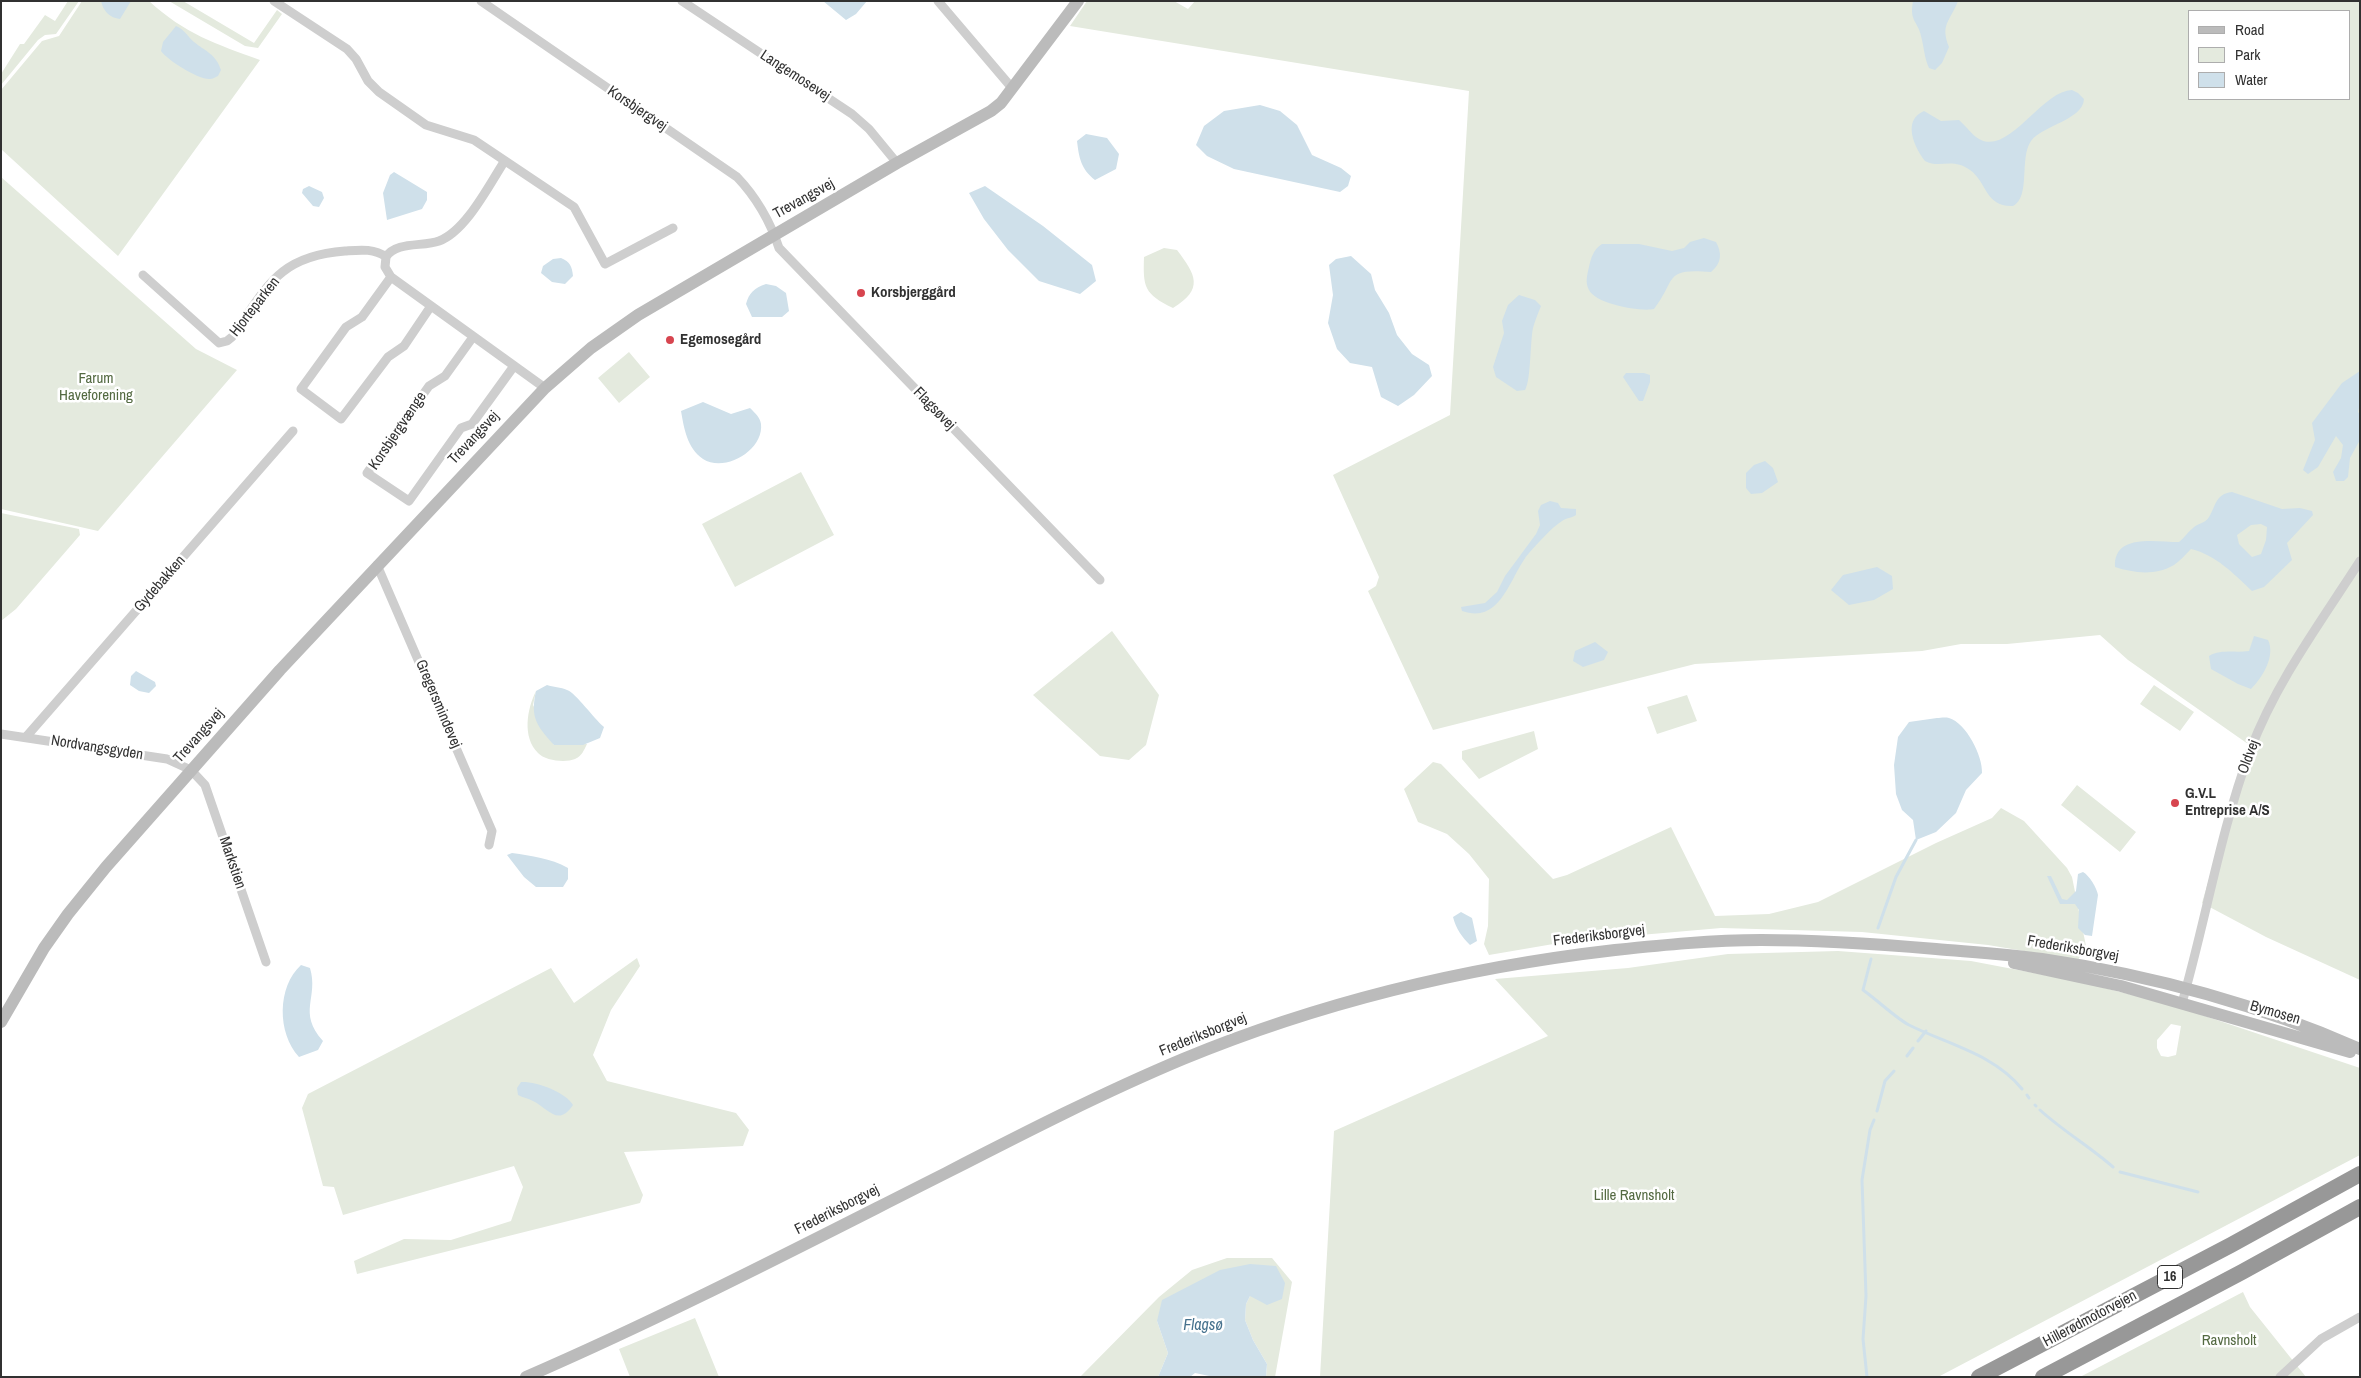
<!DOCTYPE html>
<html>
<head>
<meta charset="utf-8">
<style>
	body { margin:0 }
	#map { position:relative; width:2361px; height:1378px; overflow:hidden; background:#fff; font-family:"Archivo Narrow",sans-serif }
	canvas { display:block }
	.frame { position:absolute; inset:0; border:2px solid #313131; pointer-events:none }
	.legend { position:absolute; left:2188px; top:10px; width:162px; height:90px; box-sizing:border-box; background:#fff; border:1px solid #adadad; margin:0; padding:6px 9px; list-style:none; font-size:15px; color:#313131 }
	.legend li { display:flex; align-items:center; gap:10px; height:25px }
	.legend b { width:25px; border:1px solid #adadad }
</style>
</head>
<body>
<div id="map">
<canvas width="2361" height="1378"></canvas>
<div class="frame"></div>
<ul class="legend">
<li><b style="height:6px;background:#bbb"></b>Road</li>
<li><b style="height:14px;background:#e4eade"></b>Park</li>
<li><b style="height:14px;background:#cfe0ea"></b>Water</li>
</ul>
</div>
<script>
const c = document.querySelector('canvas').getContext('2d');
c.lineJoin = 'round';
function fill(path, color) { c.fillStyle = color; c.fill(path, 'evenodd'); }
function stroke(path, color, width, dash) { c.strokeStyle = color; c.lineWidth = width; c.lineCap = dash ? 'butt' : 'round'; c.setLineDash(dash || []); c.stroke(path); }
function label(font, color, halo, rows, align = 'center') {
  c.font = font + ' "Archivo Narrow",sans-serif'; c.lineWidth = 5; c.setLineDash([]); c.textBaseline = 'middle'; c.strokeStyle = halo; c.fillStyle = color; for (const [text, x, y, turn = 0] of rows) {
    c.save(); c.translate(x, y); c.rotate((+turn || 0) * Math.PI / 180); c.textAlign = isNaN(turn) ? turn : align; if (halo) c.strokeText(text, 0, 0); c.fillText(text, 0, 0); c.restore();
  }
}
const green = new Path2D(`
	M68 1H79L56 34 45 35 38 40 1 85V74L20 44H24L45 15 55 21Z
	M82 1H149C185 34 216 44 260 60L118 256 1 149V90L42 41 59 36Z
	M169 1H183L254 43 277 10 282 14 258 48 245 46Z
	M1087 1H1174L1188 9 1195 1H2360V980L2266 937 2202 903 2248 744 2128 660 2100 635 2007 644H1961L1922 651 1695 664 1433 730 1368 591 1376 586 1379 577 1333 475 1450 415 1469 91 1070 26ZM2190 11H2350V99H2190Z
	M1 177 196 349 237 370 98 531 1 509Z
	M1164 248 1177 250C1196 275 1204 289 1173 308 1144 294 1143 287 1144 257Z
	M629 352 650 377 619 403 598 378Z
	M801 472 834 535 735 587 702 524Z
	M1 513 79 529 80 535 16 609 1 621Z
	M1112 631 1159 695 1146 745 1129 760 1100 756 1033 695Z
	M2154 685 2194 712 2180 731 2140 704Z
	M536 691 533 705 554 745 587 744C584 750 582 756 575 759 566 763 545 761 538 753 522 737 527 709 536 691Z
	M1687 695 1697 721 1657 734 1647 707Z
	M1534 731 1538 749 1479 779 1462 759V751Z
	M1433 762 1441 764 1553 879 1567 875 1671 827 1715 916 1769 914 1818 902 1936 843 1992 818 2001 808 2024 821 2067 868 2072 877 2086 946 2078 960 1988 945 1862 932 1721 928 1571 941 1489 955 1484 944 1488 926 1489 879 1469 854 1447 834 1418 822 1404 789Z
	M2077 785 2136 832 2120 852 2061 805Z
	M1838 951 1971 961 2076 981 2169 1004 2360 1068V1155L1938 1377H1320L1334 1131 1548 1036 1495 979 1628 968 1728 954ZM2171 1024 2181 1026 2176 1055 2168 1057 2161 1056 2157 1048V1040Z
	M637 958 640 966 611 1010 593 1055 607 1081 736 1113 749 1130 743 1146 624 1152 643 1195 640 1203 357 1274 354 1261 404 1239 451 1240 511 1221 523 1187 514 1166 343 1215 334 1187 323 1186 302 1108 308 1094 551 968 574 1003Z
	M1227 1258H1272L1292 1282 1275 1377H1266L1267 1364 1253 1340 1245 1320 1246 1304 1250 1296 1285 1283 1157 1321 1168 1353 1158 1377H1080L1159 1297 1192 1270Z
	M2243 1292 2250 1307 2306 1377H2080Z
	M695 1318 719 1377H630L619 1349Z`);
const water = new Path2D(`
	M101 1H131L120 19C110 18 103 11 101 1Z
	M823 1H867L856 14 846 20Z
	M1913 1H1958C1950 22 1940 24 1949 47L1942 63 1935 70 1929 68C1924 57 1924 47 1921 36 1918 21 1909 22 1913 1Z
	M176 26C185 30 187 36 194 42 205 51 216 54 221 70L218 76C215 77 213 79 210 79 199 80 167 60 161 51L163 42Z
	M2072 90 2078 93 2084 99C2083 120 2043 125 2031 141 2019 158 2031 197 2013 206 1985 207 1987 182 1970 170 1952 157 1940 169 1925 161 1914 147 1902 120 1924 111L1941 121 1959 120C1966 126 1972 135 1979 139 2009 156 2041 91 2072 90Z
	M1260 105 1280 111 1297 125 1312 155 1341 168 1351 176 1348 186 1340 192 1234 169 1207 156 1196 145 1204 126 1224 111Z
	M1086 134 1107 138 1119 154 1116 169 1095 180C1081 169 1079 158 1077 141Z
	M394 172 427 192V200L422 209 387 220 383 193 390 175Z
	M309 186 322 192 324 198 319 207 313 206 302 193 303 189Z
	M985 186 1043 226 1092 265 1096 281 1080 294 1039 281 1008 250 984 219 969 193Z
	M1704 238 1716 242C1722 253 1722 263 1711 272 1663 268 1677 279 1654 309 1640 312 1596 304 1589 290 1585 283 1587 275 1589 267 1591 258 1593 250 1602 244H1639L1672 251 1684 248 1690 242Z
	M1351 256 1371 274 1375 290 1389 313 1397 335 1412 354 1429 365 1432 376 1414 395 1398 406 1381 397 1372 367 1350 363 1337 349 1328 323 1333 295 1329 265 1336 259Z
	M561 258C570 262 572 266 573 276L565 284 552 282 541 273 543 266 553 259Z
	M766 284 776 286 786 293 789 311 782 317H752L746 304C749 293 754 288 766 284Z
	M1519 295 1535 300 1541 306C1538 313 1535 321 1533 328 1530 343 1531 381 1525 390L1517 391 1496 377 1493 367 1504 333 1502 321 1508 305Z
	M2360 371V404L2358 412 2360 414V440L2350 458 2348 477 2344 481H2336L2333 472 2341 458 2343 445 2336 436 2318 467 2308 474 2303 470 2315 440 2312 423 2342 383Z
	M1626 373H1644L1650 375V382L1643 401H1639L1623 377Z
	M703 402 731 414 750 408C755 413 760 417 761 424 764 450 725 473 703 459 687 448 684 428 681 411Z
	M1765 461 1773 468 1778 482 1762 493 1751 494 1746 488V473L1754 465Z
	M2232 492 2282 509 2300 508 2312 511 2313 515 2287 543 2292 560 2264 587 2252 591C2234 574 2216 555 2191 549 2186 554 2180 561 2174 565 2155 576 2134 573 2115 567 2113 533 2156 542 2179 542 2184 538 2188 532 2193 528 2197 523 2205 524 2209 517 2216 506 2215 494 2232 492ZM2261 524 2267 527 2266 540 2261 554 2252 557 2239 544 2237 535 2251 525Z
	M1550 501 1558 503 1561 508 1576 509V515C1572 518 1566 518 1562 521 1550 529 1539 542 1529 553 1510 575 1502 625 1462 611L1461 607 1485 603 1497 592 1505 576 1536 534 1540 525 1538 511 1541 505Z
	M1877 567 1892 576 1893 589 1874 600 1849 605 1831 590 1843 575Z
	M2254 636 2268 640C2276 656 2262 678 2251 689L2238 684 2211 669 2209 656C2221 649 2235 653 2249 651Z
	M1595 642 1608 652 1604 660 1583 667 1573 661 1575 651Z
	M136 671 155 682 156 686 149 693 139 691 130 685 131 676Z
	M547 685C553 687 561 687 567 690 576 693 594 719 604 727L600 738 583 745H554C537 726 530 718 536 691Z
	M1937 718C1940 718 1945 717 1949 718 1966 723 1983 756 1982 773L1966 790 1956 813 1936 832 1916 840 1913 820 1902 810 1896 794 1894 765 1898 737 1909 722Z
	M512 853C532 856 550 858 568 868V879L563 887H536L524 877 507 855Z
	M2083 872C2089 875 2097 888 2098 895L2092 936 2085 935 2078 928 2079 910 2075 904H2060L2047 876H2051L2062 899 2067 900 2076 891 2078 874Z
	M1461 912 1472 918 1477 941 1470 945C1462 937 1456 929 1453 917Z
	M301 965 310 968C319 998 297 1012 323 1041L318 1050 299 1057C277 1033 277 987 301 965Z
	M521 1082C535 1081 566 1092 573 1105 558 1127 549 1109 533 1101 528 1098 523 1098 518 1095L517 1088Z
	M1250 1264 1276 1266 1285 1283 1282 1299 1267 1305 1250 1296 1246 1304 1245 1320 1253 1340 1267 1364 1266 1377H1214L1195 1373 1190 1377H1158L1168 1353 1157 1321 1162 1300 1220 1270Z`);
const stream = new Path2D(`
	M1878 928 1896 877 1916 840
	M1871 959 1863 990C1876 999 1897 1019 1909 1025 1949 1045 1994 1054 2022 1089
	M1918 1041 1926 1031
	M1907 1056 1913 1048
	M2027 1095 2029 1098
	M2035 1105 2036 1106
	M2040 1110C2063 1131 2089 1146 2113 1167
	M1877 1111 1885 1081 1894 1071
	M2120 1172 2198 1192
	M1867 1377 1863 1339 1866 1296 1862 1180 1870 1130 1874 1120`);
const street = new Path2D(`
	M274 1 347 49 356 59 368 81 379 92 426 125 474 140 574 207 605 264 673 228
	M481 1 737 177C757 198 770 221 779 248L1100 580
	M682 1 852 114 869 129 897 163
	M938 1 1012 88
	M386 257 385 267 391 277 545 388
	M386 257C396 241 423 247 439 241 466 231 489 185 504 162
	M143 275 219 343 227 341 232 337C267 287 278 256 345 251 359 250 374 248 386 257
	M391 277 362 317 346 327 301 389 341 419 388 357 404 346 431 306
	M473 337 445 376 429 386 367 473 409 501 461 428 472 424 514 366
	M377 565 492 831 489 845
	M1 734 167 759 191 770 205 785 266 962
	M26 737 293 431
	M2182 1003C2206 919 2220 833 2250 751 2276 682 2320 623 2360 561
	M2280 1377 2321 1339 2360 1317`);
const secondary = new Path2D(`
	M2014 963 2121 986 2350 1052
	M1 1022 44 948 68 914 106 867 280 670 545 388 591 348 638 315 897 163 991 111 1001 103 1078 1
	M526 1377C669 1315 807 1243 946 1173 1024 1133 1102 1093 1183 1059 1321 1002 1467 967 1615 950 1663 945 1712 940 1761 940 1819 940 1877 944 1936 949 1971 952 2007 954 2042 959 2150 975 2260 1005 2360 1049`);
const highway = new Path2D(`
	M1979 1377 2231 1245 2360 1174
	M2043 1377 2242 1272 2360 1207`);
const markers = [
	[861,293,5,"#d7454f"],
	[670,340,5,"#d7454f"],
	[2175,803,5,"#d7454f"]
];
const shields = [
	[2170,1277,25]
];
const shieldNames = [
	["16",2170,1277]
];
const streetNames = [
	["Langemosevej",795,76,33],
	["Korsbjergvej",637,109,34],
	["Trevangsvej",804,199,-29],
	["Hjorteparken",255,307,-52],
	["Flagsøvej",934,409,46],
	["Korsbjergvænge",398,431,-56],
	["Trevangsvej",474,438,-47],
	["Gydebakken",160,584,-49],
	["Gregersmindevej",438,704,67],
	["Trevangsvej",199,736,-48],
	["Nordvangsgyden",97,748,9],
	["Oldvej",2249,757,-69],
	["Markstien",232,863,71],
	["Frederiksborgvej",1599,936,-7],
	["Frederiksborgvej",2073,949,10],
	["Bymosen",2275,1013,16],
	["Frederiksborgvej",1203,1035,-22],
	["Frederiksborgvej",837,1210,-27],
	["Hillerødmotorvejen",2090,1319,-28]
];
const poiNames = [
	["Korsbjerggård",871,293],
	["Egemosegård",680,340],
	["G.V.L",2185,794],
	["Entreprise A/S",2185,811]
];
const parkNames = [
	["Farum",96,379],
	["Haveforening",96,396],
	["Lille Ravnsholt",1634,1196],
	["Ravnsholt",2229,1341]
];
const waterNames = [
	["Flagsø",1203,1326]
];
fill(green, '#e4eade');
fill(water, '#cfe0ea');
stroke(stream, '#cfe0ea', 3);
stroke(street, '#cecece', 9);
stroke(secondary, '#bbb', 12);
stroke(highway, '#989898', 16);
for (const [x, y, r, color] of markers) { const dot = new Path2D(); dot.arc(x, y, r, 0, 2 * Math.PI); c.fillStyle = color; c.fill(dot); stroke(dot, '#fff', 2); }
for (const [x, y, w] of shields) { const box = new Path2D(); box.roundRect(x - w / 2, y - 11.5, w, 23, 4); c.fillStyle = '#fff'; c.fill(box); stroke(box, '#313131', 1); }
label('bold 14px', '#313131', null, shieldNames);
label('15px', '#313131', '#fff', streetNames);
label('bold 15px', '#313131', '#fff', poiNames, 'left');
label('15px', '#546a42', '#fff', parkNames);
label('italic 16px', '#45718d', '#fff', waterNames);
</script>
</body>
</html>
